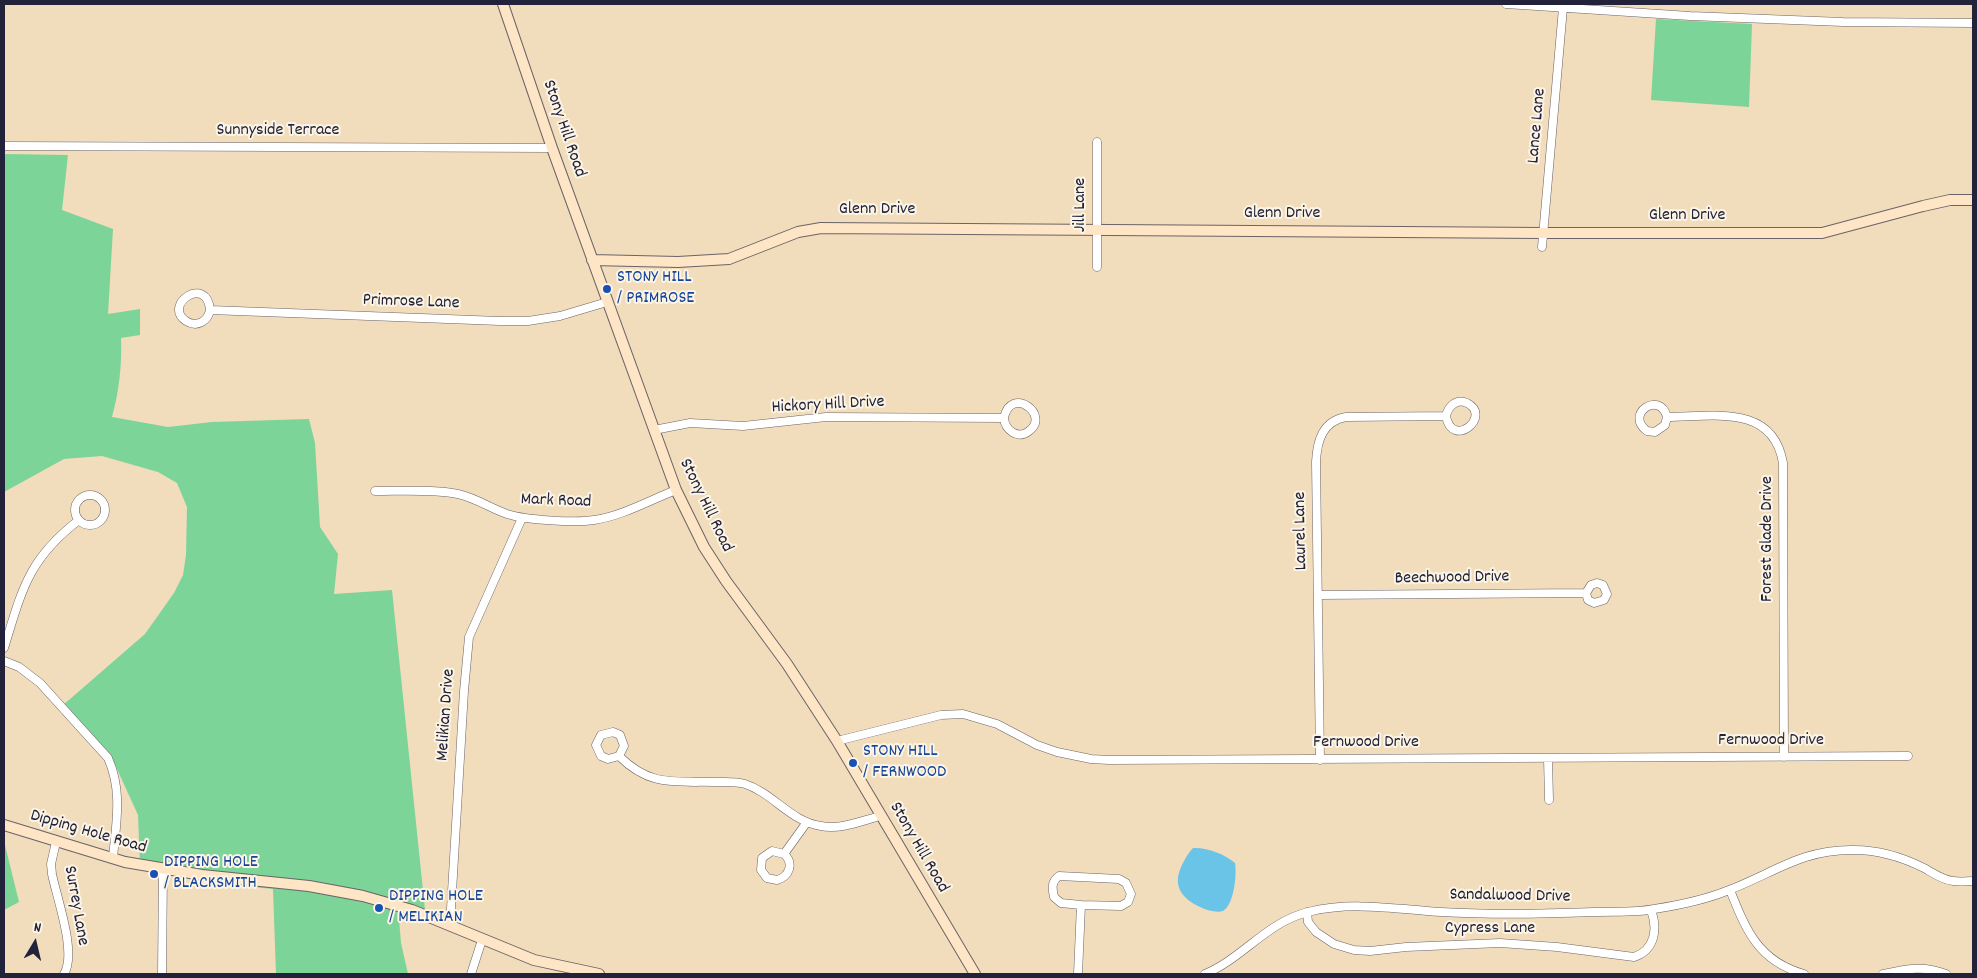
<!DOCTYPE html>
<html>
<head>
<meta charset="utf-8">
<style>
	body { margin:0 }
	#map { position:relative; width:1977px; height:978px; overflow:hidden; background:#f1dcbb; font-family:Dekko,sans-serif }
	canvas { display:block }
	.frame { position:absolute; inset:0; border:5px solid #22223b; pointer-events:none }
	.north { position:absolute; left:10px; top:918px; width:50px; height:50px; -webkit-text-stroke:4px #fcf5e5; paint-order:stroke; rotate:9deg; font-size:14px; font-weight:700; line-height:20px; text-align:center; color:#22223b }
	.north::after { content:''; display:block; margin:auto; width:18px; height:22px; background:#22223b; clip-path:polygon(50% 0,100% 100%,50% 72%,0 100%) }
</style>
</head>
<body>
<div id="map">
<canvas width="1977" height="978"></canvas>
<div class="frame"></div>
<div class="north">N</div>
</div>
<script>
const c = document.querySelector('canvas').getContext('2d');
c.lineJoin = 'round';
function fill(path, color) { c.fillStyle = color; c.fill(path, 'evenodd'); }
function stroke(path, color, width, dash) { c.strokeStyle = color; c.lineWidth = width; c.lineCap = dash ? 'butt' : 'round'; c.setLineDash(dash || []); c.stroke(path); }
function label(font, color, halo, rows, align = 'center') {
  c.font = font + ' Dekko,sans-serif'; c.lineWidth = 4; c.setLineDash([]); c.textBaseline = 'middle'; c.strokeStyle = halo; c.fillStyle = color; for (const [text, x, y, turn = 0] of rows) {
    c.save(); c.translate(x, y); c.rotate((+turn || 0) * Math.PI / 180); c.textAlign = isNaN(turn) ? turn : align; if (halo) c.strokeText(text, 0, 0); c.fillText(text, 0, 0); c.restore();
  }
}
const green = new Path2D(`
	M1656 19 1752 24 1749 107 1651 100Z
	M4 154 68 155 62 210 113 229 108 314 140 309V335L121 338C122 366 119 391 112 417L168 427 212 422 309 419 315 443 320 527 338 554 334 594 392 590 425 910 398 907 401 943 408 974H276L273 889 213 883 140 865 138 815 117 769 62 706 145 634 174 593 183 575 186 555 187 507 177 483 158 472 102 456 64 459 4 492Z
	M4 841 19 902 4 910Z`);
const water = new Path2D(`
	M1193 848C1206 847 1225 854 1235 863 1237 874 1234 905 1223 911 1216 913 1206 910 1200 907 1181 898 1172 885 1182 865 1185 859 1188 853 1193 848Z`);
const street = new Path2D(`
	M1506 4 1690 16 1843 22 1973 23
	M1097 142V267
	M4 146 552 148
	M1542 247 1563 8
	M210 310C208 321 197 328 186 321 162 305 207 274 210 310L500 321H528L560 316 607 302
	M1667 417 1665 425 1655 432 1647 431C1624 414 1660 390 1667 417 1712 417 1773 403 1783 463L1784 757
	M654 430 690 423 743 426 826 417 1004 418C1011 385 1051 415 1029 431 1018 440 1005 430 1004 418
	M375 491C402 491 432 489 458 494 476 498 490 508 507 514 526 520 574 523 594 520 622 516 650 500 676 490
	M75 510a15 15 0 1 1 30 0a15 15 0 1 1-30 0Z
	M1318 595 1586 593 1591 585 1597 583 1603 585 1607 594 1604 600 1594 603 1588 600 1586 593
	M4 648C22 590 28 559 79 520
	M4 661 19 667 40 683 108 758C123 792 116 823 113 858
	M837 741 941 715 963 714 997 724 1037 745 1057 752 1091 759 1109 760 1908 756
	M619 756 608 759 601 756 596 745 601 735 613 732 620 735 624 746 619 756C650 787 674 781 715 782 725 782 735 781 745 784 773 793 791 822 821 826 840 830 861 821 880 816
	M1548 758 1549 800
	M1320 760 1316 462C1317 440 1323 421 1346 417L1446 416C1448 407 1456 398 1467 403 1493 416 1452 450 1446 416
	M56 842 51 864 52 874C57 899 77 953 64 974
	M784 854 772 851 762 858 761 870 767 878 777 880C790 876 794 863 784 854L807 822
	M1059 876 1119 879 1126 883 1131 894 1128 902 1121 906 1081 905 1061 903 1054 897C1052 888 1051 882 1059 876Z
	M1730 890C1746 930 1758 961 1804 974
	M1307 912 1308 922 1316 932 1334 944 1354 950 1370 951 1406 947 1500 943 1557 947 1634 957C1655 950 1658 929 1651 910
	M450 925 464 691 469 637 522 518
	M162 974 163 869
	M471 974 482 940
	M1078 974 1081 905
	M1205 974C1243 958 1267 922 1308 912 1351 901 1397 909 1441 912 1492 915 1543 914 1594 912 1614 911 1635 913 1654 909 1680 905 1705 900 1729 890 1774 873 1802 849 1854 850 1878 850 1902 857 1924 868 1933 873 1942 880 1953 881 1960 882 1967 881 1973 881
	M1883 974C1906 969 1924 965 1946 974`);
const secondary = new Path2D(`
	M503 4 552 148 676 490 704 547 726 581 787 664 837 741 975 974
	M592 260 678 262 729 259 798 232 821 228 1543 233H1822L1923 206 1950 200H1973
	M4 825 125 862 202 875 309 886 363 896 412 910 534 960 599 974`);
const markers = [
	[607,289,5,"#1a4fb4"],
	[853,763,5,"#1a4fb4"],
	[154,874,5,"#1a4fb4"],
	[379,908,5,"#1a4fb4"]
];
const streetNames = [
	["Lance Lane",1538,126,-85],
	["Stony Hill Road",563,129,71],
	["Sunnyside Terrace",278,132],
	["Jill Lane",1082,205,-90],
	["Glenn Drive",877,211],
	["Glenn Drive",1282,215],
	["Glenn Drive",1687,217],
	["Primrose Lane",411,303,2],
	["Hickory Hill Drive",828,406,-3],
	["Mark Road",556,502,2],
	["Stony Hill Road",705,506,64],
	["Laurel Lane",1302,531,-91],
	["Forest Glade Drive",1769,539,-90],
	["Beechwood Drive",1452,579,-1],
	["Melikian Drive",447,715,-86],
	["Fernwood Drive",1771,742],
	["Fernwood Drive",1366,744],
	["Dipping Hole Road",88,833,16],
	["Stony Hill Road",918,848,60],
	["Sandalwood Drive",1510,897,1],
	["Surrey Lane",75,906,80],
	["Cypress Lane",1490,930]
];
const transitNames = [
	["STONY HILL",617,279],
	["/ PRIMROSE",617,300],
	["STONY HILL",863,753],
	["/ FERNWOOD",863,774],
	["DIPPING HOLE",164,864],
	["/ BLACKSMITH",164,885],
	["DIPPING HOLE",389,898],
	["/ MELIKIAN",389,919]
];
fill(green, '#7cd499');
fill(water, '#6ac4e8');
stroke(street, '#6a6368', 9);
stroke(secondary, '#6a6368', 12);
stroke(street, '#fff', 8);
stroke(secondary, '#fee5c5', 10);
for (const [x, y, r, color] of markers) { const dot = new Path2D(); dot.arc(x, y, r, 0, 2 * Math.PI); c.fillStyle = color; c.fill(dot); stroke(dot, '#fcf5e5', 2); }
label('18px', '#22223b', '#fcf5e5', streetNames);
label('18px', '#164399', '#fcf5e5', transitNames, 'left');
</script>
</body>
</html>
